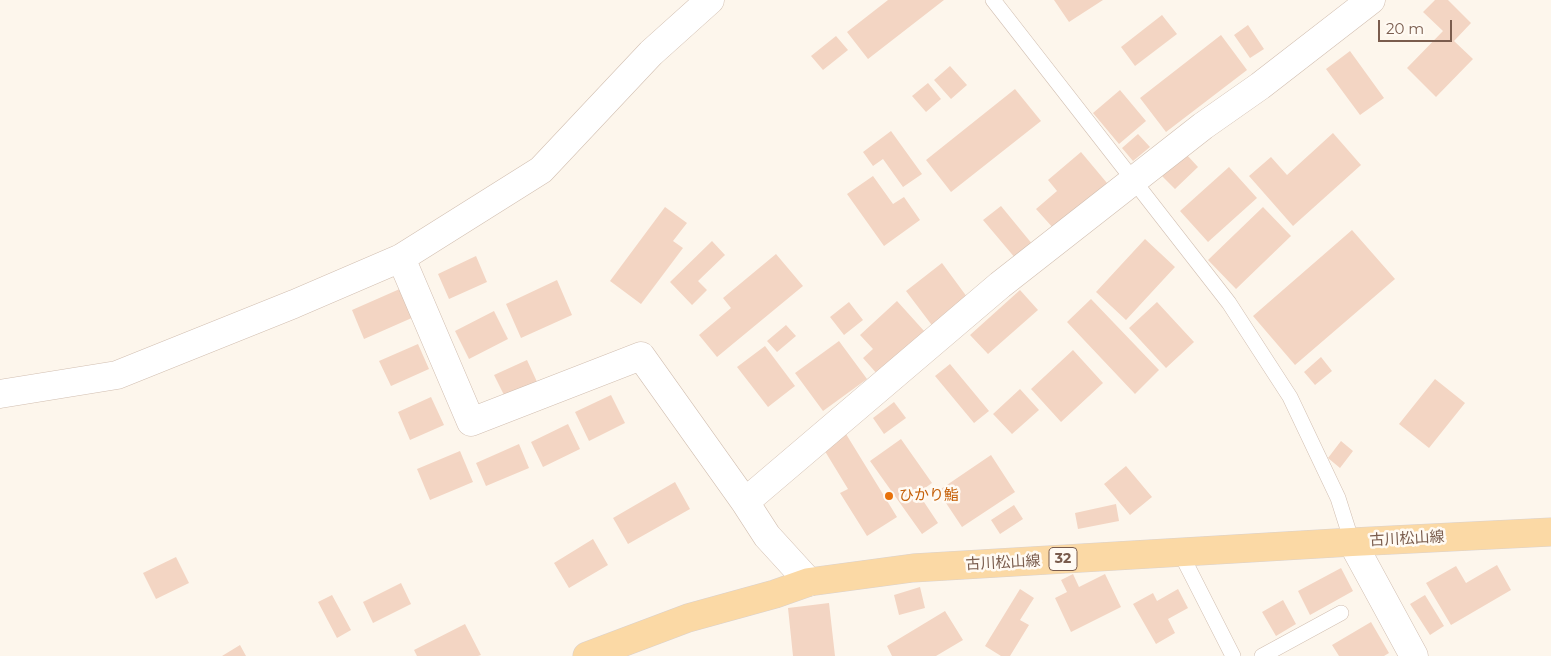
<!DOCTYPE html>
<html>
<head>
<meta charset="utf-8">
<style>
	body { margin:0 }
	#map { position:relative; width:1551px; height:656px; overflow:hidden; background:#fdf6ec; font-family:Montserrat,sans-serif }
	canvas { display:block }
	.scale { position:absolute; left:1378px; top:20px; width:74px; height:22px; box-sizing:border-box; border:2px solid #7a5c4d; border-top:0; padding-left:6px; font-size:15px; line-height:18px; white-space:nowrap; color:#7a5c4d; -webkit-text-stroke:4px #fffaf3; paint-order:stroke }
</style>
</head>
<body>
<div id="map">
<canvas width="1551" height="656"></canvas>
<div class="scale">20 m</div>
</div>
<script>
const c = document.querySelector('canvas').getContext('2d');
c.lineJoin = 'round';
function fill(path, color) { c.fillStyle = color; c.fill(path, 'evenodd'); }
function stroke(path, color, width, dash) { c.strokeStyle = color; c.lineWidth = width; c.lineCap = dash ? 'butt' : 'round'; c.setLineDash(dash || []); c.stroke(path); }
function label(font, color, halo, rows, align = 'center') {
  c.font = font + ' Montserrat,"Noto Sans JP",sans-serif'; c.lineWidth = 5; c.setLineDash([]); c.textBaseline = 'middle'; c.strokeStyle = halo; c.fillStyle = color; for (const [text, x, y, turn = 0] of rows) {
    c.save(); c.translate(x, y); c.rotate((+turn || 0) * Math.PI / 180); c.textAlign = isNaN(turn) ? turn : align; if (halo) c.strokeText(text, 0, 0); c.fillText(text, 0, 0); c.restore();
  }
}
const building = new Path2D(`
	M888 0H944L868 59 847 32Z
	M1054 0H1103L1069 22Z
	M1435 0H1448L1471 23 1454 41 1473 59 1436 97 1407 68 1443 31 1423 12Z
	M1162 15 1177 34 1135 66 1121 47Z
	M1248 25 1264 49 1250 58 1234 35Z
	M1221 35 1247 70 1166 132 1140 98Z
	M836 36 848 50 823 70 811 56Z
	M1350 51 1384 98 1360 115 1326 69Z
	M950 66 967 85 951 99 934 80Z
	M928 83 941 99 926 112 912 96Z
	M1015 89 1041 121 951 192 926 160Z
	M1120 90 1146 121 1119 144 1093 113Z
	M891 131 922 174 903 187 883 159 873 166 863 152Z
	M1333 133 1361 165 1293 226 1249 176 1271 157 1287 175Z
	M1138 134 1150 147 1133 161 1122 148Z
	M1081 152 1107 183 1054 229 1036 209 1057 191 1048 180Z
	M1186 154 1198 167 1175 189 1162 176Z
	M1229 167 1257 198 1208 242 1180 211Z
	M873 176 893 204 904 197 920 220 884 246 847 194Z
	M1001 206 1033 245 1016 259 983 220Z
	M665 207 687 223 673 241 683 248 641 304 610 281Z
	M1263 207 1291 236 1236 289 1208 260Z
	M1352 230 1395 279 1295 365 1253 316Z
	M1145 239 1175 267 1126 320 1096 292Z
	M712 241 725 255 698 281 707 290 692 305 670 282Z
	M776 254 803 286 717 357 699 335 731 308 723 298Z
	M476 256 487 282 449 299 438 274Z
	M942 263 970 301 934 328 906 291Z
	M557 280 572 315 521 338 506 304Z
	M402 288 414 317 364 339 352 310Z
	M1020 290 1038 310 988 354 970 335Z
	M1091 299 1159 370 1135 394 1067 322Z
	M897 301 925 332 878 375 863 358 873 349 860 335Z
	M849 302 863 320 844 335 830 317Z
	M1157 302 1194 342 1166 368 1129 328Z
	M494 311 508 339 469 359 455 331Z
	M786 325 796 336 777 352 767 341Z
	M839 341 867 379 823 411 795 373Z
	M418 344 429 369 391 386 379 361Z
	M765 346 795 386 768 407 737 367Z
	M1073 350 1103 383 1061 422 1031 389Z
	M1321 357 1332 371 1315 385 1304 372Z
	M527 360 538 384 506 399 494 375Z
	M950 364 989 411 974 423 935 376Z
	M1435 379 1465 403 1429 448 1399 424Z
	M1020 389 1039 410 1012 434 993 414Z
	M611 395 625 423 589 441 575 412Z
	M431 397 444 425 410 440 398 412Z
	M894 402 906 418 884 434 873 418Z
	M568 424 580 449 543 467 531 442Z
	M846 434 897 517 867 536 840 493 848 489 823 448Z
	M901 439 932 483 918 493 938 523 922 534 870 461Z
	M1341 441 1353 451 1340 468 1328 458Z
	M519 444 529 468 486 486 476 463Z
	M460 451 473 482 430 500 417 469Z
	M991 455 1015 492 962 527 938 491Z
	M1126 466 1152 497 1130 515 1104 484Z
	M675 482 690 509 628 544 613 518Z
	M1116 504 1119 521 1078 529 1075 513Z
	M1014 505 1023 519 1000 534 991 520Z
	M593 539 608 565 569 588 554 563Z
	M176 557 189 583 156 599 143 573Z
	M1497 565 1511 590 1451 625 1426 583 1456 566 1466 583Z
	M1341 568 1353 591 1310 615 1298 591Z
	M1073 574 1079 587 1105 574 1121 607 1071 632 1055 598 1067 592 1061 580Z
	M401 583 411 604 373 623 363 602Z
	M920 587 925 608 899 615 894 595Z
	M1020 589 1034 598 1020 620 1029 625 1010 656H1001L985 646Z
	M1178 589 1188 608 1168 619 1175 633 1156 644 1133 604 1153 593 1157 601Z
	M332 595 351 630 337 638 318 602Z
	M1425 595 1444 626 1430 635 1410 604Z
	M1283 600 1296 624 1276 636 1262 612Z
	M829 603 835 656H793L788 608Z
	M945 611 963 640 936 656H892L887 646Z
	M1371 622 1389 653 1384 656H1339L1332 645Z
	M465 624 481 655 478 656H417L414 650Z
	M240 645 246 656H222Z`);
const lane = new Path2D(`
	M993 0 1229 303 1290 397 1338 498 1352 542
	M1180 552 1233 656
	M1262 656 1341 613`);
const street = new Path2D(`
	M401 258 471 422 641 356 745 502 767 536 809 582
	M0 394 117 375 294 304 401 258 541 170 651 53 710 0
	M745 502 1000 285 1203 126 1260 86 1371 0
	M1352 542 1414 656`);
const primary = new Path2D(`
	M587 656 688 618 775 594 809 582 913 568 1352 542 1551 532`);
const markers = [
	[889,496,5,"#e8710a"]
];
const shields = [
	[1063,559,28]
];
const shieldNames = [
	["32",1063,559]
];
const foodNames = [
	["ひかり鮨",899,496]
];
const streetNames = [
	["古川松山線",1407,539,-3],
	["古川松山線",1003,563,-3]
];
fill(building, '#f3d5c3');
stroke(lane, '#d1beb0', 16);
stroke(street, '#d1beb0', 29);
stroke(primary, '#dad1cd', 29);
stroke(lane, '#fff', 15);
stroke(street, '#fff', 28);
stroke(primary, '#fbd9a5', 28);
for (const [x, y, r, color] of markers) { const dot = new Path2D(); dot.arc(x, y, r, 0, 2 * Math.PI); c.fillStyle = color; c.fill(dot); stroke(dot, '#fffaf3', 2); }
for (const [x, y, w] of shields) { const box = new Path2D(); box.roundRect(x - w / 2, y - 11.5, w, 23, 4); c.fillStyle = '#fffaf3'; c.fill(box); stroke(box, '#7a5c4d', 1); }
label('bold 14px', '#7a5c4d', null, shieldNames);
label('15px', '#c56008', '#fffaf3', foodNames, 'left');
label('15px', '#7a5c4d', '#fffaf3', streetNames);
</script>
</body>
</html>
